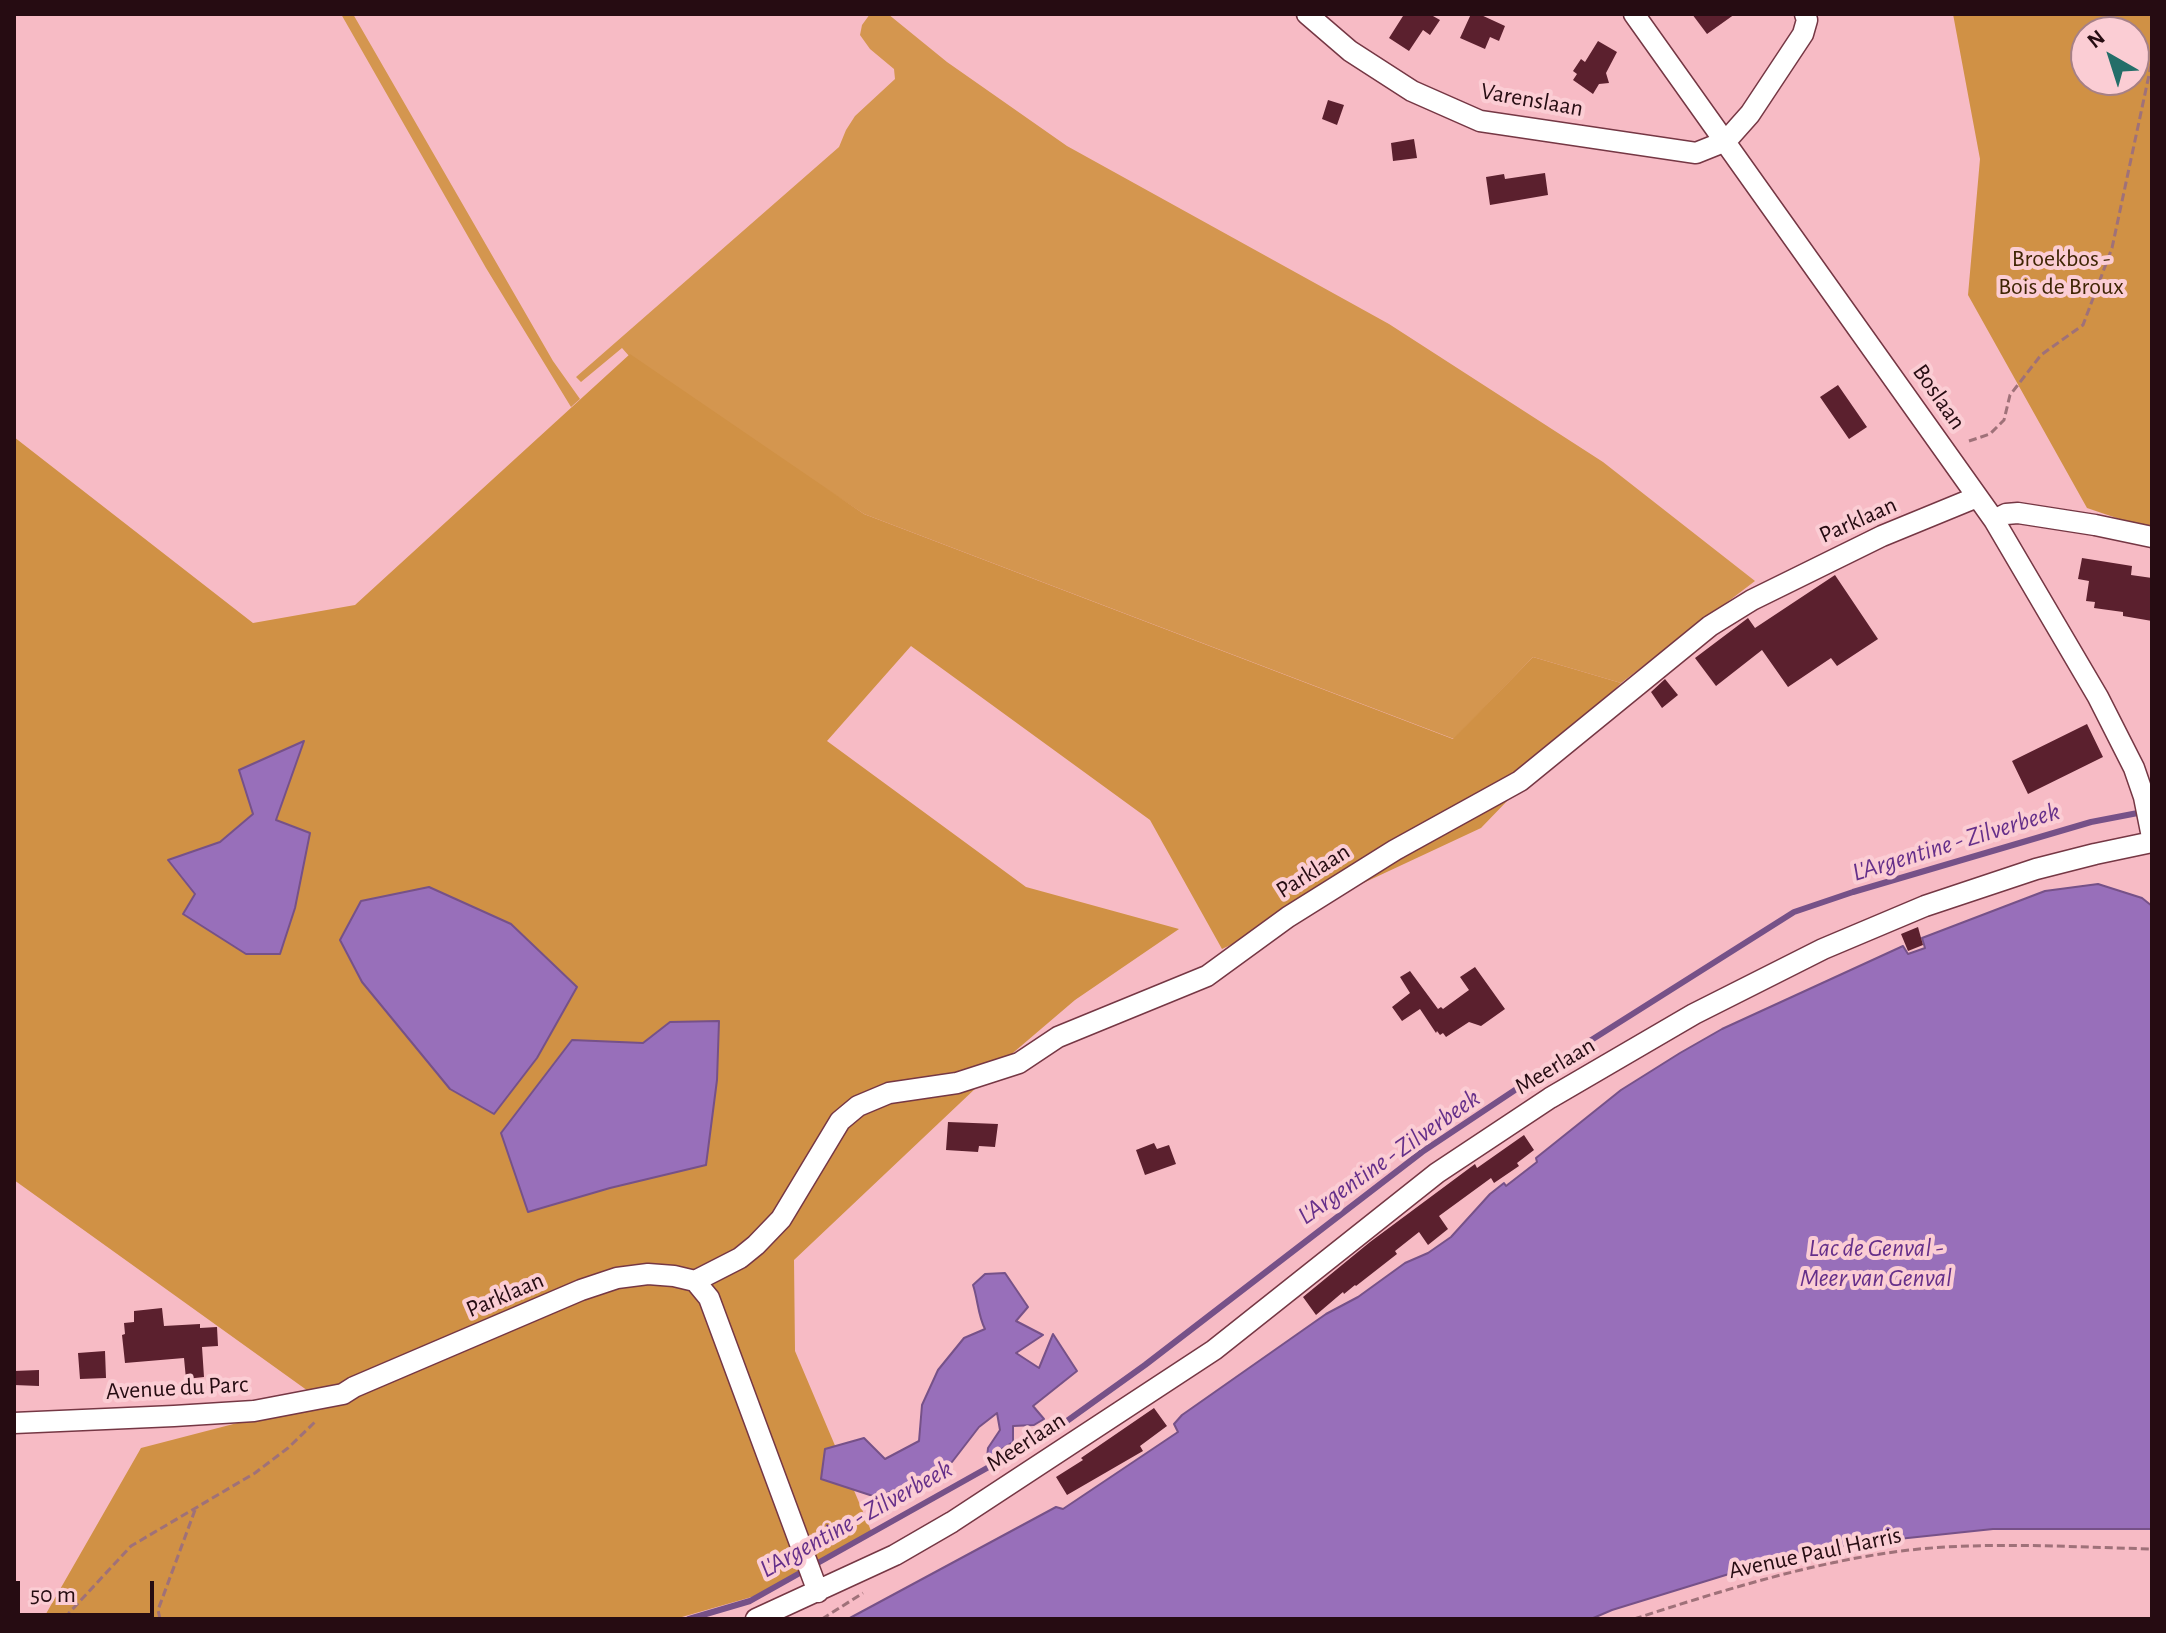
<!DOCTYPE html>
<html>
<head>
<meta charset="utf-8">
<style>
	body { margin:0 }
	#map { position:relative; width:2166px; height:1633px; overflow:hidden; background:#f7bbc5; font-family:"Alegreya Sans",sans-serif }
	canvas { display:block }
	.frame { position:absolute; inset:0; border:16px solid #260c12; pointer-events:none }
	.north { position:absolute; left:2070px; top:16px; width:80px; height:80px; box-sizing:border-box; background:#fbcdd4; border:2px solid #a68086; border-radius:50%; rotate:321deg; font-size:22px; font-weight:700; line-height:32px; text-align:center; color:#260c12 }
	.north::after { content:''; display:block; margin:auto; width:28px; height:36px; background:#246e69; clip-path:polygon(50% 0,100% 100%,50% 72%,0 100%) }
	.scale { position:absolute; left:16px; top:1581px; width:138px; height:36px; box-sizing:border-box; border:4px solid #260c12; border-top:0; padding-left:10px; font-size:24px; line-height:28px; white-space:nowrap; color:#260c12; -webkit-text-stroke:6px #fbcdd4; paint-order:stroke }
</style>
</head>
<body>
<div id="map">
<canvas width="2166" height="1633"></canvas>
<div class="frame"></div>
<div class="north">N</div>
<div class="scale">50 m</div>
</div>
<script>
const c = document.querySelector('canvas').getContext('2d');
c.lineJoin = 'round';
function fill(path, color) { c.fillStyle = color; c.fill(path, 'evenodd'); }
function stroke(path, color, width, dash) { c.strokeStyle = color; c.lineWidth = width; c.lineCap = dash ? 'butt' : 'round'; c.setLineDash(dash || []); c.stroke(path); }
function label(font, color, halo, rows, align = 'center') {
  c.font = font + ' "Alegreya Sans",sans-serif'; c.lineWidth = 8; c.setLineDash([]); c.textBaseline = 'middle'; c.strokeStyle = halo; c.fillStyle = color; for (const [text, x, y, turn = 0] of rows) {
    c.save(); c.translate(x, y); c.rotate((+turn || 0) * Math.PI / 180); c.textAlign = isNaN(turn) ? turn : align; if (halo) c.strokeText(text, 0, 0); c.fillText(text, 0, 0); c.restore();
  }
}
const green = new Path2D(`
	M341 14H353L553 361 580 399 571 407 486 268Z
	M870 14H888L947 62 1067 146 1389 324 1603 462 1755 581 1621 683 1533 657 1454 739 864 514 637 365 622 348 581 382 576 377 839 147 846 130 855 116 895 79 894 69 870 49 860 35 862 25Z`);
const forest = new Path2D(`
	M1953 14H2152V530L2087 508 1968 295 1980 159ZM2086 32H2134V80H2086Z
	M630 354 864 514 1453 739 1533 657 1621 683 1481 828 1222 949 1150 820 911 646 827 741 1026 887 1179 929 1075 1000 1014 1052 794 1260 795 1351 872 1533 769 1592 675 1619H43L141 1448 322 1401 14 1180V437L253 623 355 605ZM304 742 276 820 246 954 184 914 195 894 168 860 220 842 253 814 239 770ZM361 902 362 982 340 940ZM670 1022 610 1188 528 1212 501 1133 572 1040 643 1043Z`);
const water = new Path2D(`
	M304 741 276 820 310 833 295 908 280 954H246L183 914 195 894 168 860 220 842 253 814 239 770Z
	M2098 884 2142 898 2152 906V1529H1993L1851 1544 1742 1570 1612 1610 1591 1619H848L1056 1507 1063 1509 1178 1432 1174 1424 1182 1415 1326 1314 1358 1297 1405 1263 1428 1253 1451 1237 1490 1194 1504 1183 1506 1186 1537 1162 1536 1158 1621 1090 1680 1053 1722 1029 1903 946 1908 954 1925 948 1922 938 2045 891Z
	M429 887 511 924 577 987 537 1058 494 1114 450 1089 362 982 340 940 361 901Z
	M719 1021 717 1080 706 1165 610 1188 528 1212 501 1133 572 1040 643 1043 670 1022Z
	M1005 1273 1028 1307 1016 1321 1043 1335 1016 1353 1039 1368 1053 1334 1077 1371 1033 1406 1044 1419 1034 1425 1013 1426V1442L987 1458 988 1448 1000 1430 997 1413 979 1427 952 1462 911 1485 876 1497 821 1479 825 1449 864 1438 885 1459 919 1441 922 1405 938 1370 964 1338 985 1329C978 1316 978 1300 973 1285L985 1274Z`);
const stream = new Path2D(`
	M689 1619 750 1601 1053 1431 1145 1365 1422 1152 1566 1056 1794 912 1853 892 2091 822 2143 812`);
const building = new Path2D(`
	M1400 14H1434L1433 16 1440 20 1430 35 1423 30 1409 51 1389 38 1403 16Z
	M1471 14H1479L1505 26 1499 41 1490 37 1485 49 1460 38Z
	M1692 14H1735L1707 34Z
	M1598 41 1617 52 1606 73 1609 83 1599 84 1593 94 1573 80 1577 74 1573 71 1581 59 1585 62Z
	M1328 100 1344 105 1337 125 1322 119Z
	M1414 139 1417 158 1393 161 1391 143Z
	M1545 173 1548 195 1490 205 1486 177 1504 174 1505 179Z
	M1838 385 1867 427 1849 439 1820 397Z
	M2082 558 2132 566 2131 575 2152 578V621L2123 616V612L2094 608 2095 602 2086 601 2089 581 2078 579Z
	M1835 575 1878 639 1837 666 1831 658 1788 687 1762 650 1716 686 1695 658 1748 618 1755 628Z
	M1665 679 1678 695 1662 708 1651 692Z
	M2087 724 2103 757 2028 794 2012 761Z
	M1918 927 1923 945 1908 951 1901 934Z
	M1475 967 1505 1009 1481 1026 1469 1022 1446 1037 1443 1033 1440 1035 1437 1031 1436 1033 1420 1009 1402 1021 1392 1007 1410 993 1400 977 1410 971 1438 1009 1441 1007 1443 1009 1469 990 1460 977Z
	M948 1122 998 1124 995 1147 979 1146 978 1152 946 1150Z
	M1524 1135 1534 1150 1517 1163 1519 1166 1494 1183 1491 1178 1439 1216 1448 1229 1428 1245 1419 1232 1395 1251 1397 1254 1356 1286 1355 1285 1344 1294 1343 1292 1316 1315 1303 1297 1370 1242 1475 1164 1477 1168Z
	M1154 1143 1157 1149 1169 1145 1176 1164 1145 1175 1136 1150Z
	M162 1308 164 1326 200 1324V1328L217 1327 218 1346 202 1347 204 1377 186 1379 184 1358 125 1363 122 1335 125 1334 124 1323 134 1322V1311Z
	M105 1351 106 1378 80 1379 78 1353Z
	M39 1370V1386L14 1385V1371Z
	M1154 1408 1167 1426 1140 1446 1143 1451 1067 1495 1056 1477 1083 1460 1081 1458Z`);
const path = new Path2D(`
	M1969 441 1990 434 2004 420 2010 395 2041 355 2083 325 2112 248 2152 61
	M66 1619 69 1613 131 1546 255 1473 288 1448 317 1420
	M160 1619 158 1610 195 1510
	M822 1619 863 1593
	M1634 1619C1727 1589 1822 1559 1919 1549 1997 1542 2074 1547 2152 1549`);
const street = new Path2D(`
	M1307 14 1350 51 1412 91 1480 121 1696 153 1726 141 1750 114 1803 34 1807 20 1805 14
	M1634 14 1994 520 2098 697 2134 768 2144 797 2152 837
	M1994 520 2006 514 2018 513 2095 525 2152 537
	M695 1281 740 1258 756 1245 781 1219 840 1121 858 1106 889 1093 957 1083 1019 1063 1058 1037 1207 976 1288 917 1395 850 1520 781 1710 626 1752 600 1882 536 1977 497
	M14 1423 174 1416 254 1411 343 1394 354 1387 581 1290 617 1278 648 1274 674 1276 695 1281 709 1298 818 1592
	M756 1619 895 1555 952 1522 1214 1350 1437 1173 1550 1098 1694 1014 1823 949 1925 906 2036 869 2095 854 2152 842`);
const streetNames = [
	["Varenslaan",1532,100,10],
	["Boslaan",1939,397,55],
	["Parklaan",1858,520,-24],
	["Parklaan",1313,871,-32],
	["Meerlaan",1555,1066,-31],
	["Parklaan",505,1295,-23],
	["Avenue du Parc",177,1388,-3],
	["Meerlaan",1026,1442,-33],
	["Avenue Paul Harris",1815,1553,-12]
];
const parkNames = [
	["Broekbos -",2061,259],
	["Bois de Broux",2061,287]
];
const waterNames = [
	["L'Argentine - Zilverbeek",1956,842,-17],
	["L'Argentine - Zilverbeek",1389,1157,-35],
	["Lac de Genval -",1876,1248],
	["Meer van Genval",1876,1278],
	["L'Argentine - Zilverbeek",856,1519,-29]
];
fill(green, '#d4964f');
fill(forest, '#d09145');
fill(water, '#986fba');
stroke(water, '#765188', 2);
stroke(stream, '#765188', 6);
fill(building, '#5b202e');
stroke(street, '#753744', 23);
stroke(path, '#9f7179', 3, [8, 4]);
stroke(street, '#fff', 20);
label('24px', '#260c12', '#fbcdd4', streetNames);
label('24px', '#3f2504', '#fbcdd4', parkNames);
label('italic 26px', '#652f8a', '#fbcdd4', waterNames);
</script>
</body>
</html>
